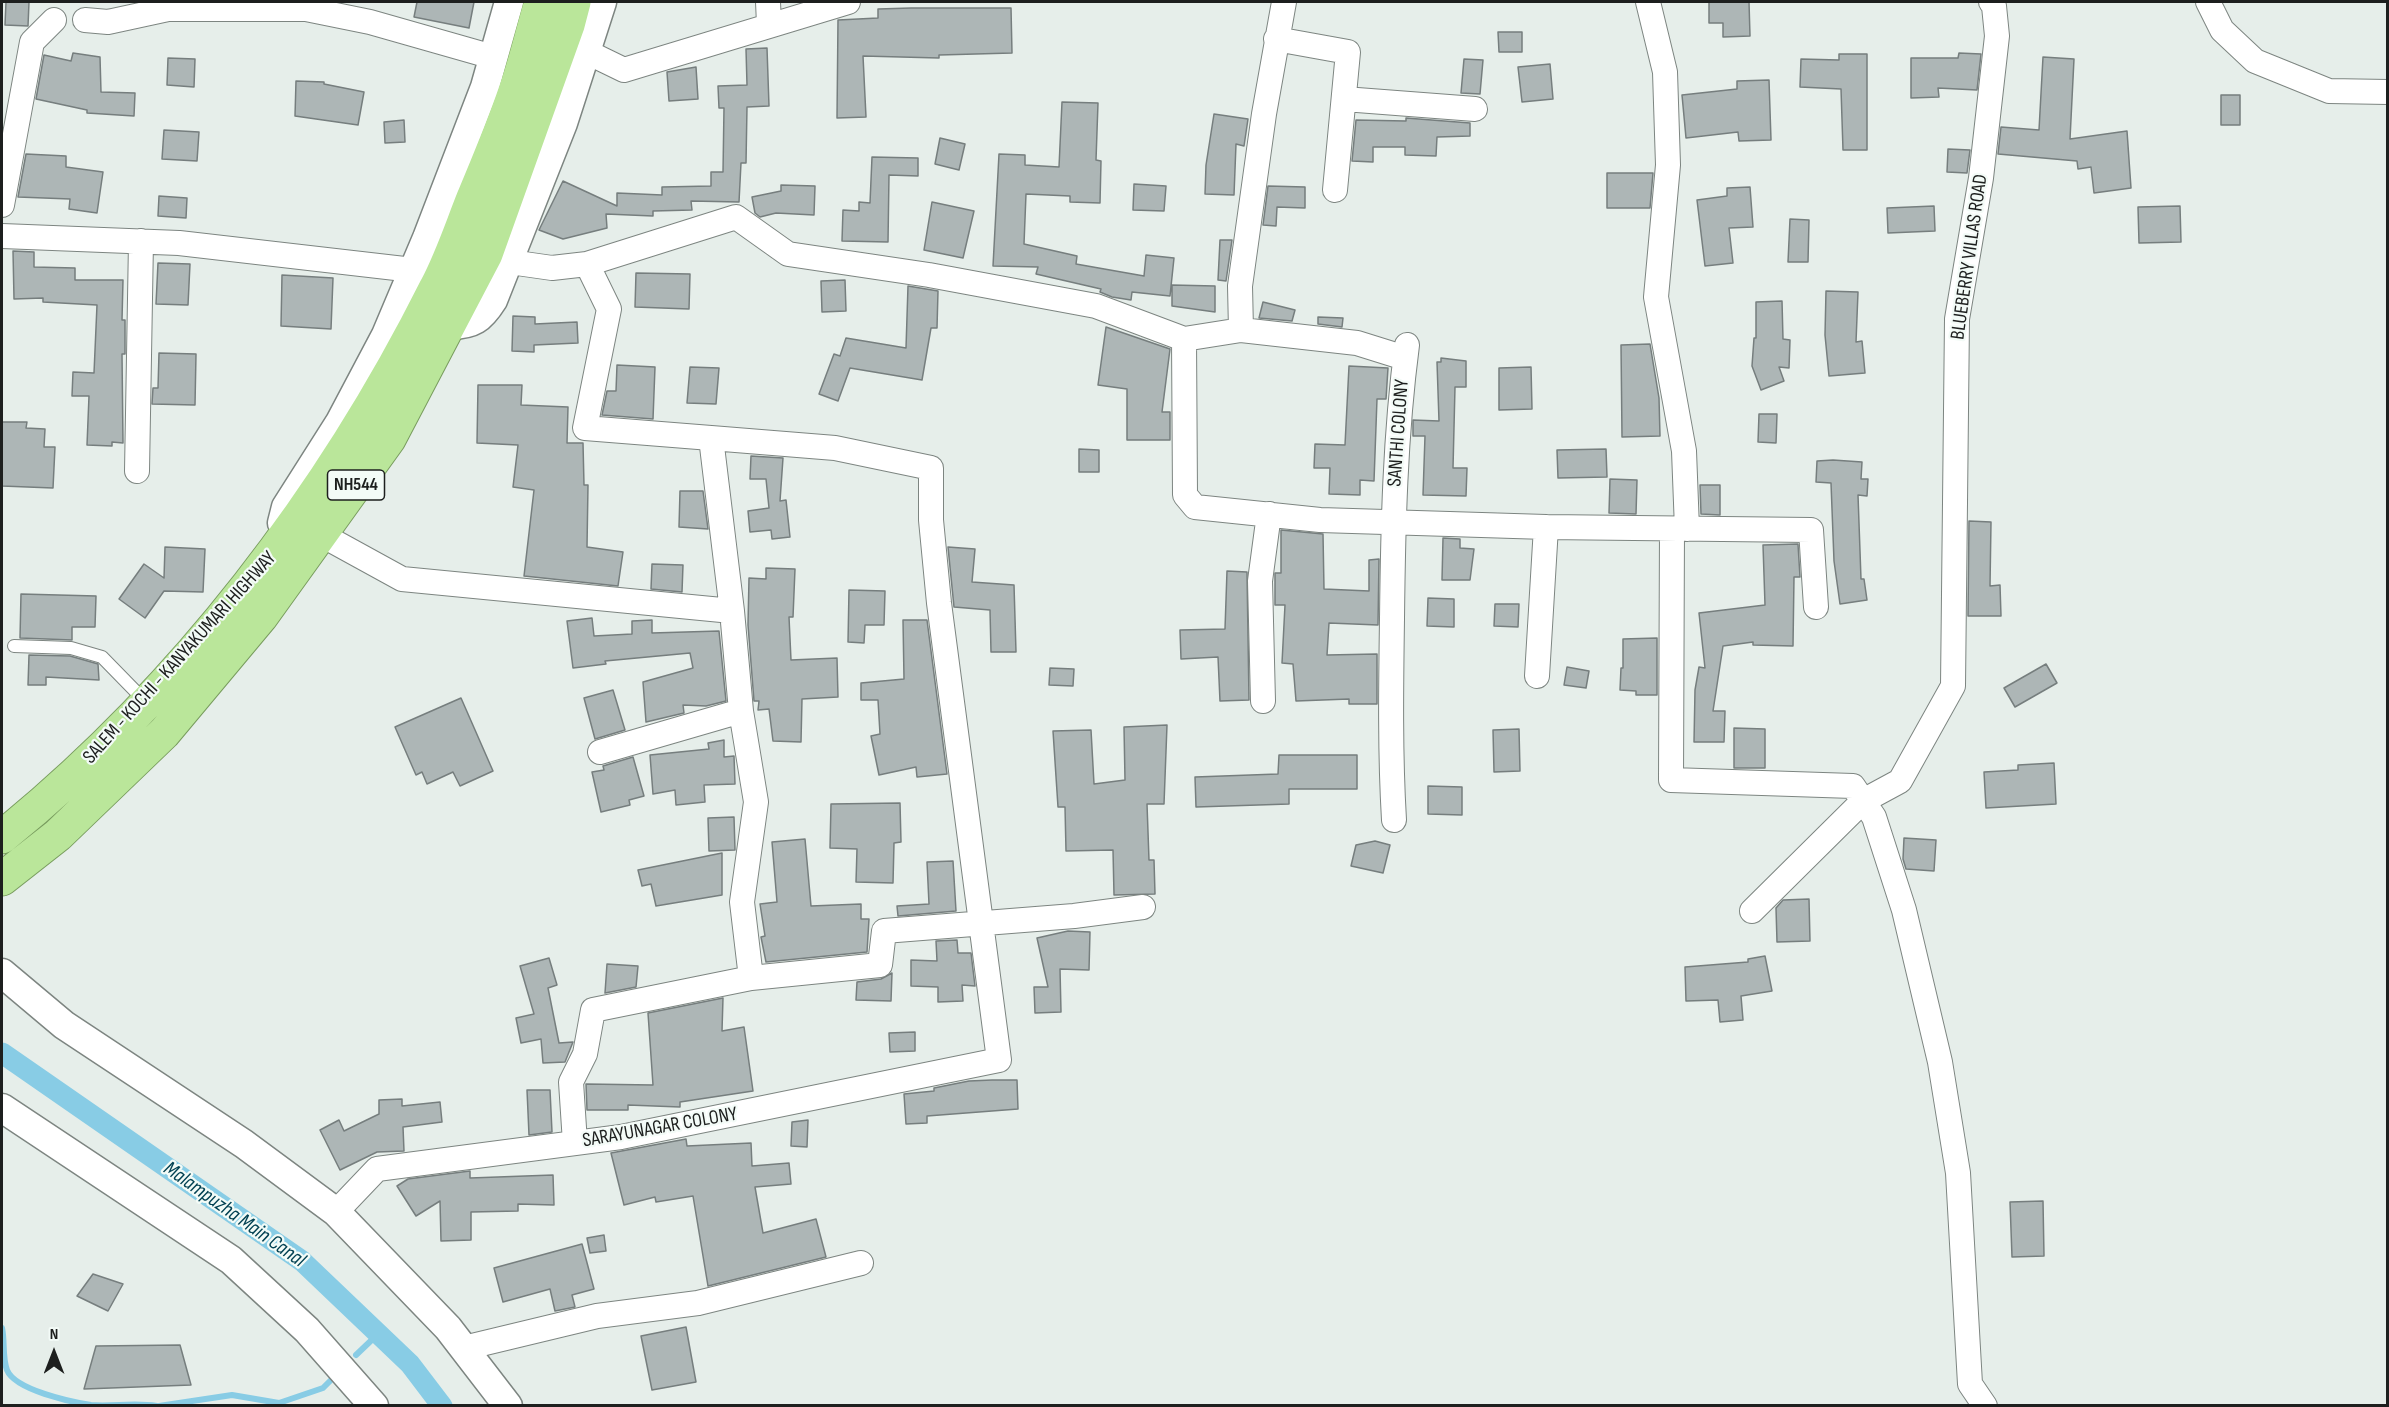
<!DOCTYPE html>
<html>
<head>
<meta charset="utf-8">
<style>
	body { margin:0 }
	#map { position:relative; width:2389px; height:1407px; overflow:hidden; background:#e6eeea; font-family:"Sofia Sans Condensed",sans-serif }
	canvas { display:block }
	.frame { position:absolute; inset:0; border:3px solid #1d1f1e; pointer-events:none }
	.north { position:absolute; left:24px; top:1323px; width:60px; height:60px; -webkit-text-stroke:4px #f3fbf7; paint-order:stroke; rotate:0deg; font-size:16px; font-weight:700; line-height:24px; text-align:center; color:#1d1f1e }
	.north::after { content:''; display:block; margin:auto; width:21px; height:27px; background:#1d1f1e; clip-path:polygon(50% 0,100% 100%,50% 72%,0 100%) }
</style>
</head>
<body>
<div id="map">
<canvas width="2389" height="1407"></canvas>
<div class="frame"></div>
<div class="north">N</div>
</div>
<script>
const c = document.querySelector('canvas').getContext('2d');
c.lineJoin = 'round';
function stroke(path, color, width, dash) { c.strokeStyle = color; c.lineWidth = width; c.lineCap = dash ? 'butt' : 'round'; c.setLineDash(dash || []); c.stroke(path); }
function fill(path, color) { c.fillStyle = color; c.fill(path, 'evenodd'); }
function label(font, color, halo, rows, align = 'center') {
  c.font = font + ' "Sofia Sans Condensed",sans-serif'; c.lineWidth = 4.5; c.setLineDash([]); c.textBaseline = 'middle'; c.strokeStyle = halo; c.fillStyle = color; for (const [text, x, y, turn = 0] of rows) {
    c.save(); c.translate(x, y); c.rotate((+turn || 0) * Math.PI / 180); c.textAlign = isNaN(turn) ? turn : align; if (halo) c.strokeText(text, 0, 0); c.fillText(text, 0, 0); c.restore();
  }
}
const stream = new Path2D(`
	M2 1328C5 1341 2 1357 7 1370 15 1390 71 1402 91 1405 113 1407 133 1402 157 1406
	M356 1355 378 1334
	M159 1406 232 1395 279 1403 323 1388 330 1381`);
const canal = new Path2D(`
	M2 1053 302 1261 410 1364 442 1406`);
const building = new Path2D(`
	M6 2H29L28 26 5 25Z
	M417 2H474L469 28 414 17Z
	M1709 2H1749L1750 36 1723 37V23H1709Z
	M911 8H1011L1012 53 939 55V58L863 56 866 117 837 118 838 20 878 18V9Z
	M1498 32H1522V52H1499Z
	M767 48 769 106 747 107 746 163H741L739 202 691 201 692 210 653 211V216L606 214 607 228 563 239 539 230 563 181 617 206V193L662 195V187L711 186V172H723L724 108H719L718 86 747 85 746 49Z
	M73 53 100 57 101 92 135 93 134 116 87 113V110L36 99 44 55 71 61Z
	M1959 53 1981 54 1977 90 1938 88 1939 97 1911 98V58H1958Z
	M1839 54H1867V150H1843L1841 89 1800 87 1801 59 1839 60Z
	M2043 57 2074 59 2070 139 2127 131 2131 188 2094 193 2091 167 2078 169 2077 161 1998 154 2001 127 2039 130Z
	M168 58 195 59 194 87 167 85Z
	M1464 59 1483 60 1480 94 1461 93Z
	M1550 64 1553 99 1522 102 1518 67Z
	M696 67 698 99 669 101 667 72Z
	M1769 80 1771 140 1739 141 1738 132 1686 138 1682 95 1737 89V81Z
	M296 81 324 82V84L364 92 358 125 295 116Z
	M2221 95H2240V125H2221Z
	M1062 102 1098 103 1096 160 1101 161 1100 203 1070 202V196L1026 194 1024 244 1077 256 1076 264 1144 276 1146 255 1174 258 1170 296 1132 292 1131 300 1112 297 1100 292 1101 289 1036 274 1038 267 993 266 999 154 1025 155V165L1059 167Z
	M1214 114 1248 119 1244 146 1236 144 1234 195 1205 194 1206 165Z
	M1406 118 1470 123V136L1437 137 1436 156 1405 155V147H1373V162L1352 161 1356 120 1406 121Z
	M404 120 405 142 385 143 384 122Z
	M164 130 199 132 197 161 162 159Z
	M940 138 965 144 959 170 935 164Z
	M1948 149 1970 150 1967 173 1947 172Z
	M26 154 66 156V167L103 172 97 213 69 209 70 199 18 197Z
	M872 157 918 158V176L889 175 888 242 842 241 843 210 859 211V202L870 203Z
	M1607 173H1653L1650 208H1607Z
	M1134 184 1166 186 1164 211 1133 210Z
	M781 185 815 186 814 215 776 213 760 217 755 213 752 197 781 191Z
	M1268 186 1305 187V208L1277 207 1276 226 1263 225Z
	M1750 187 1753 227 1729 228 1733 263 1705 266 1697 200 1727 196V188Z
	M159 196 187 198 186 218 158 216Z
	M932 202 974 211 963 258 924 250Z
	M1934 206 1935 231 1888 233 1887 208Z
	M2180 206 2181 242 2139 243 2138 207Z
	M1790 219 1809 220 1808 262H1788Z
	M1220 240H1232L1226 281 1218 280Z
	M13 251 34 252V267L75 268V280H123L122 320H125V354H122L123 443 112 442V446L87 445 89 396H72L73 372 94 373 97 305 43 302V298L14 299Z
	M158 263 190 264 188 305 156 304Z
	M636 273 690 274 689 309 635 307Z
	M282 275 333 278 331 329 281 326Z
	M845 280 846 311 822 312 821 281Z
	M1172 285 1215 286V312L1172 306Z
	M908 286 938 291 937 328H931L922 380 850 368 838 401 819 394 834 354 840 356 846 338 906 348Z
	M1826 291 1858 292 1856 342 1862 341 1865 373 1829 376 1825 335Z
	M1782 301 1783 339 1790 340 1789 368 1779 367 1784 381 1761 390 1752 366 1754 338H1756V302Z
	M1263 302 1295 310 1292 321 1259 318Z
	M513 316 535 317V324L577 322 578 343 534 345V352L512 351Z
	M1318 317 1343 318 1342 327 1318 324Z
	M1106 327 1170 349 1162 412H1170V440H1127V389L1098 385Z
	M1650 344 1659 398 1660 436 1622 437 1621 345Z
	M159 353 196 354 195 405 152 404 153 388H158Z
	M1441 358 1466 361V387H1455L1453 468H1467L1466 496 1423 495 1425 436H1413V420L1439 421 1437 362H1441Z
	M617 365 655 367 653 419 602 415 607 391H616Z
	M1349 366 1388 368 1386 399H1377L1374 481 1360 480V495L1329 494 1330 468H1314L1315 444 1345 445Z
	M690 367 719 368 716 404 687 403Z
	M1531 367 1532 409 1499 410V368Z
	M478 385H522L521 405 568 407 567 443H583L584 485H588L587 547 623 552 618 586 524 576 534 490 513 487 518 445 477 443Z
	M1759 414H1777L1776 443 1758 442Z
	M2 422H27L26 428 45 429 44 447H55L53 488 2 486Z
	M1079 449 1099 450V472H1079Z
	M1606 449 1607 477 1558 478 1557 450Z
	M751 456 783 458 780 501 786 500 790 537 772 539 771 530 750 532 748 511 769 508 766 479H750Z
	M1833 460 1862 462 1861 479H1868L1867 496 1858 495 1861 579H1864L1867 600 1840 604 1834 561 1831 483 1816 482 1817 461Z
	M1610 479 1637 480 1636 514 1609 513Z
	M1700 485H1720V515L1701 514Z
	M680 491H703L708 529 679 527Z
	M1969 521 1991 522 1990 586 2000 585 2001 616H1968Z
	M1281 530 1323 534 1324 589 1369 591V560L1379 559 1378 625 1329 623 1327 655 1377 654V704H1349V699L1296 701 1293 664 1282 663 1285 605H1275V573H1281Z
	M1443 538 1460 539V548L1474 549 1470 580H1442Z
	M1798 544 1800 577H1794L1793 646 1753 645V642L1723 646 1713 711H1725L1724 742H1694L1695 690 1699 667 1705 668 1699 613 1765 605 1763 545Z
	M165 547 205 549 203 592 164 591 145 618 119 599 144 564 164 578Z
	M948 547 975 549 972 582 1014 585 1016 652H991L990 610 954 607Z
	M652 564 683 565 682 592 651 589Z
	M766 568 795 569 793 617H789L791 660 837 658 838 697 802 699 801 742 773 741 769 709 758 710 759 701H754L748 625 749 578 766 579Z
	M1227 571 1247 572 1249 700 1220 701 1218 657 1181 659 1180 630 1225 629Z
	M849 590 885 591 884 625H865L864 643 848 642Z
	M21 594 96 596 95 627H72V640L20 638Z
	M1428 598 1454 599V627L1427 626Z
	M1495 604H1519L1518 627 1494 626Z
	M592 618 594 636 632 634V621L652 620V633L719 631 726 701 706 706 683 705 684 713 646 722 643 682 693 668 690 653 605 661 606 664 573 668 567 621Z
	M903 620H927L947 774 917 777 916 767 879 775 871 736 880 734 878 700H861V683L904 679Z
	M1657 638V695H1636V691L1620 690 1621 668H1623V639Z
	M29 655 70 656 98 664 99 680 46 677V685H28Z
	M2046 664 2057 683 2015 707 2004 688Z
	M1567 667 1589 671 1586 688 1564 685Z
	M1050 668 1074 669 1073 686 1049 685Z
	M613 690 625 730 595 739 584 698Z
	M461 698 493 771 460 786 453 772 427 784 422 772 416 775 395 727Z
	M1167 725 1164 804H1147L1149 860H1154L1155 894 1114 895 1113 850 1066 851 1065 807H1058L1053 731 1091 730 1094 784 1125 780 1124 727Z
	M1734 728 1765 729V768H1734Z
	M1519 729 1520 771 1494 772 1493 730Z
	M724 740V757L734 756 735 784 704 785 705 802 676 805 675 790 653 794 650 755 709 749 708 743Z
	M1279 755H1357V789H1289V804L1196 807 1195 777 1278 774Z
	M633 757 644 796 629 800 630 805 601 812 592 772 604 770 603 766Z
	M2054 763 2056 804 1986 808 1984 772 2018 770V765Z
	M1428 786 1462 787V815L1428 814Z
	M900 803 901 842 894 843 893 883 856 882 857 849 830 848 831 804Z
	M734 817 735 850 709 851 708 818Z
	M1904 838 1936 840 1934 871 1906 869 1903 859Z
	M805 839 811 906 861 904V919H869L867 952 766 962 761 937 765 936 760 904 777 902 772 842Z
	M1375 841 1390 845 1383 873 1351 866 1356 845Z
	M722 853V895L656 906 651 884 642 886 638 870Z
	M953 861 956 911 898 916 897 906 929 904 927 862Z
	M1809 899 1810 941 1777 942 1776 908 1783 900Z
	M1068 931 1090 932 1089 970 1060 969 1061 1012 1035 1013 1034 987H1048L1037 938Z
	M957 940 958 953H971L975 986 962 985 963 1001 938 1002V987L911 986V960L937 961 936 941Z
	M1765 956 1772 991 1741 996 1743 1020 1720 1022 1718 1000 1686 1001 1685 967 1748 962V959Z
	M549 958 557 985 548 988 559 1043 573 1042 565 1062 543 1063 541 1039 521 1043 516 1018 534 1014 520 966Z
	M607 964 638 966 636 987 605 993Z
	M892 973 891 1001 856 1000 857 982 881 979Z
	M723 998 722 1031 744 1027 753 1091 680 1102V1107L628 1105V1110H587L586 1084 653 1085 648 1013Z
	M915 1032V1051L890 1052 889 1033Z
	M992 1080H1017L1018 1109 927 1116V1123L906 1124 904 1094 934 1091V1088L969 1081Z
	M527 1090H550L552 1132 529 1135Z
	M402 1099V1106L440 1102 442 1122 403 1127 404 1151 377 1152 340 1170 320 1130 339 1120 344 1131 379 1114V1100Z
	M808 1120 807 1147 791 1146 792 1122Z
	M686 1139 687 1146 751 1143 752 1166 789 1163 791 1184 755 1187 763 1233 816 1219 826 1257 708 1286 693 1196 656 1202 655 1197 624 1205 611 1153Z
	M470 1171V1178L553 1175 554 1205 518 1204V1211L471 1212V1240L441 1241 440 1201 416 1216 397 1186 408 1179Z
	M2043 1201 2044 1256 2012 1257 2010 1202Z
	M604 1235 606 1251 590 1253 587 1238Z
	M582 1244 594 1289 572 1295 575 1307 555 1311 550 1289 503 1302 494 1268Z
	M93 1274 123 1284 108 1311 77 1296Z
	M686 1327 696 1382 652 1390 641 1336Z
	M180 1345 191 1385 84 1389 96 1346Z`);
const service = new Path2D(`
	M14 646 71 648 102 657 145 701`);
const minor = new Path2D(`
	M768 2 769 24
	M1648 2 1665 72 1668 165 1656 297 1684 451 1687 529
	M2208 2 2222 30 2255 61 2329 91 2388 92
	M85 20 108 22 168 9H306L370 22 493 57
	M1276 39 1348 52 1335 190
	M587 52 624 70 848 2
	M1344 99 1475 109
	M2 205 32 42 54 20
	M2 236 179 243 413 270
	M510 262 552 268 587 264
	M1241 330 1240 286 1264 114 1284 2
	M1184 339 1241 330 1357 343 1405 358
	M137 471 141 241
	M1672 529 1671 780 1853 786 1874 817 1904 910 1940 1062 1958 1173 1970 1384 1985 1406
	M320 534 402 579 732 611 741 711 756 802 742 902 751 978 880 965 884 931 1074 916 1143 907
	M732 611 711 438 585 428 609 309 587 264 736 217 788 254 929 275 1096 306 1184 339 1185 495 1195 507 1320 520 1546 527 1811 530 1816 607
	M1537 676 1546 527
	M1263 701 1260 581 1269 514
	M600 752 741 711
	M1394 820C1390 753 1391 686 1392 619 1393 527 1395 436 1407 345
	M1752 911 1863 801 1900 781 1953 686 1957 319 1981 178 1997 36 1994 6 1991 2
	M575 1143 571 1082 585 1054 593 1010 751 978
	M336 1212 377 1169 621 1137 999 1060 939 603 931 520V468L835 448 711 438
	M464 1348 597 1316 698 1303 861 1263`);
const tertiary = new Path2D(`
	M450 325C473 325 481 319 493 300L563 123 602 2
	M282 523 286 507 340 422 386 335 427 238 485 87 509 2
	M2 973 64 1025 244 1144 336 1212 448 1328 508 1406
	M2 1108 231 1260 307 1330 374 1406`);
const trunk = new Path2D(`
	M2 837C184 689 331 497 436 287 451 259 461 228 473 198 487 164 502 129 514 94 525 64 532 32 541 2
	M2 879 58 835 164 733 261 617 389 439 486 254 568 25 574 2`);
const shields = [
	[356,485,57]
];
const shieldNames = [
	["NH544",356,485]
];
const streetNames = [
	["BLUEBERRY VILLAS ROAD",1970,257,-82],
	["SANTHI COLONY",1399,433,-86],
	["SALEM - KOCHI - KANYAKUMARI HIGHWAY",180,658,-48],
	["SARAYUNAGAR COLONY",660,1128,-10]
];
const waterNames = [
	["Malampuzha Main Canal",234,1215,35]
];
stroke(stream, '#88cce5', 6);
stroke(canal, '#88cce5', 21);
fill(building, '#adb6b6');
stroke(building, '#767e7e', 1.5);
stroke(service, '#7d8581', 14);
stroke(minor, '#7d8581', 26);
stroke(tertiary, '#7d8581', 31);
stroke(trunk, '#789c5e', 35);
stroke(service, '#fff', 12);
stroke(minor, '#fff', 24);
stroke(tertiary, '#fff', 28);
stroke(trunk, '#bae69a', 33);
for (const [x, y, w] of shields) { const box = new Path2D(); box.roundRect(x - w / 2, y - 15, w, 30, 4.5); c.fillStyle = '#f3fbf7'; c.fill(box); stroke(box, '#1d1f1e', 1.5); }
label('bold 18px', '#1d1f1e', null, shieldNames);
label('20px', '#1d1f1e', '#f3fbf7', streetNames);
label('italic 21px', '#034253', '#f3fbf7', waterNames);
</script>
</body>
</html>
